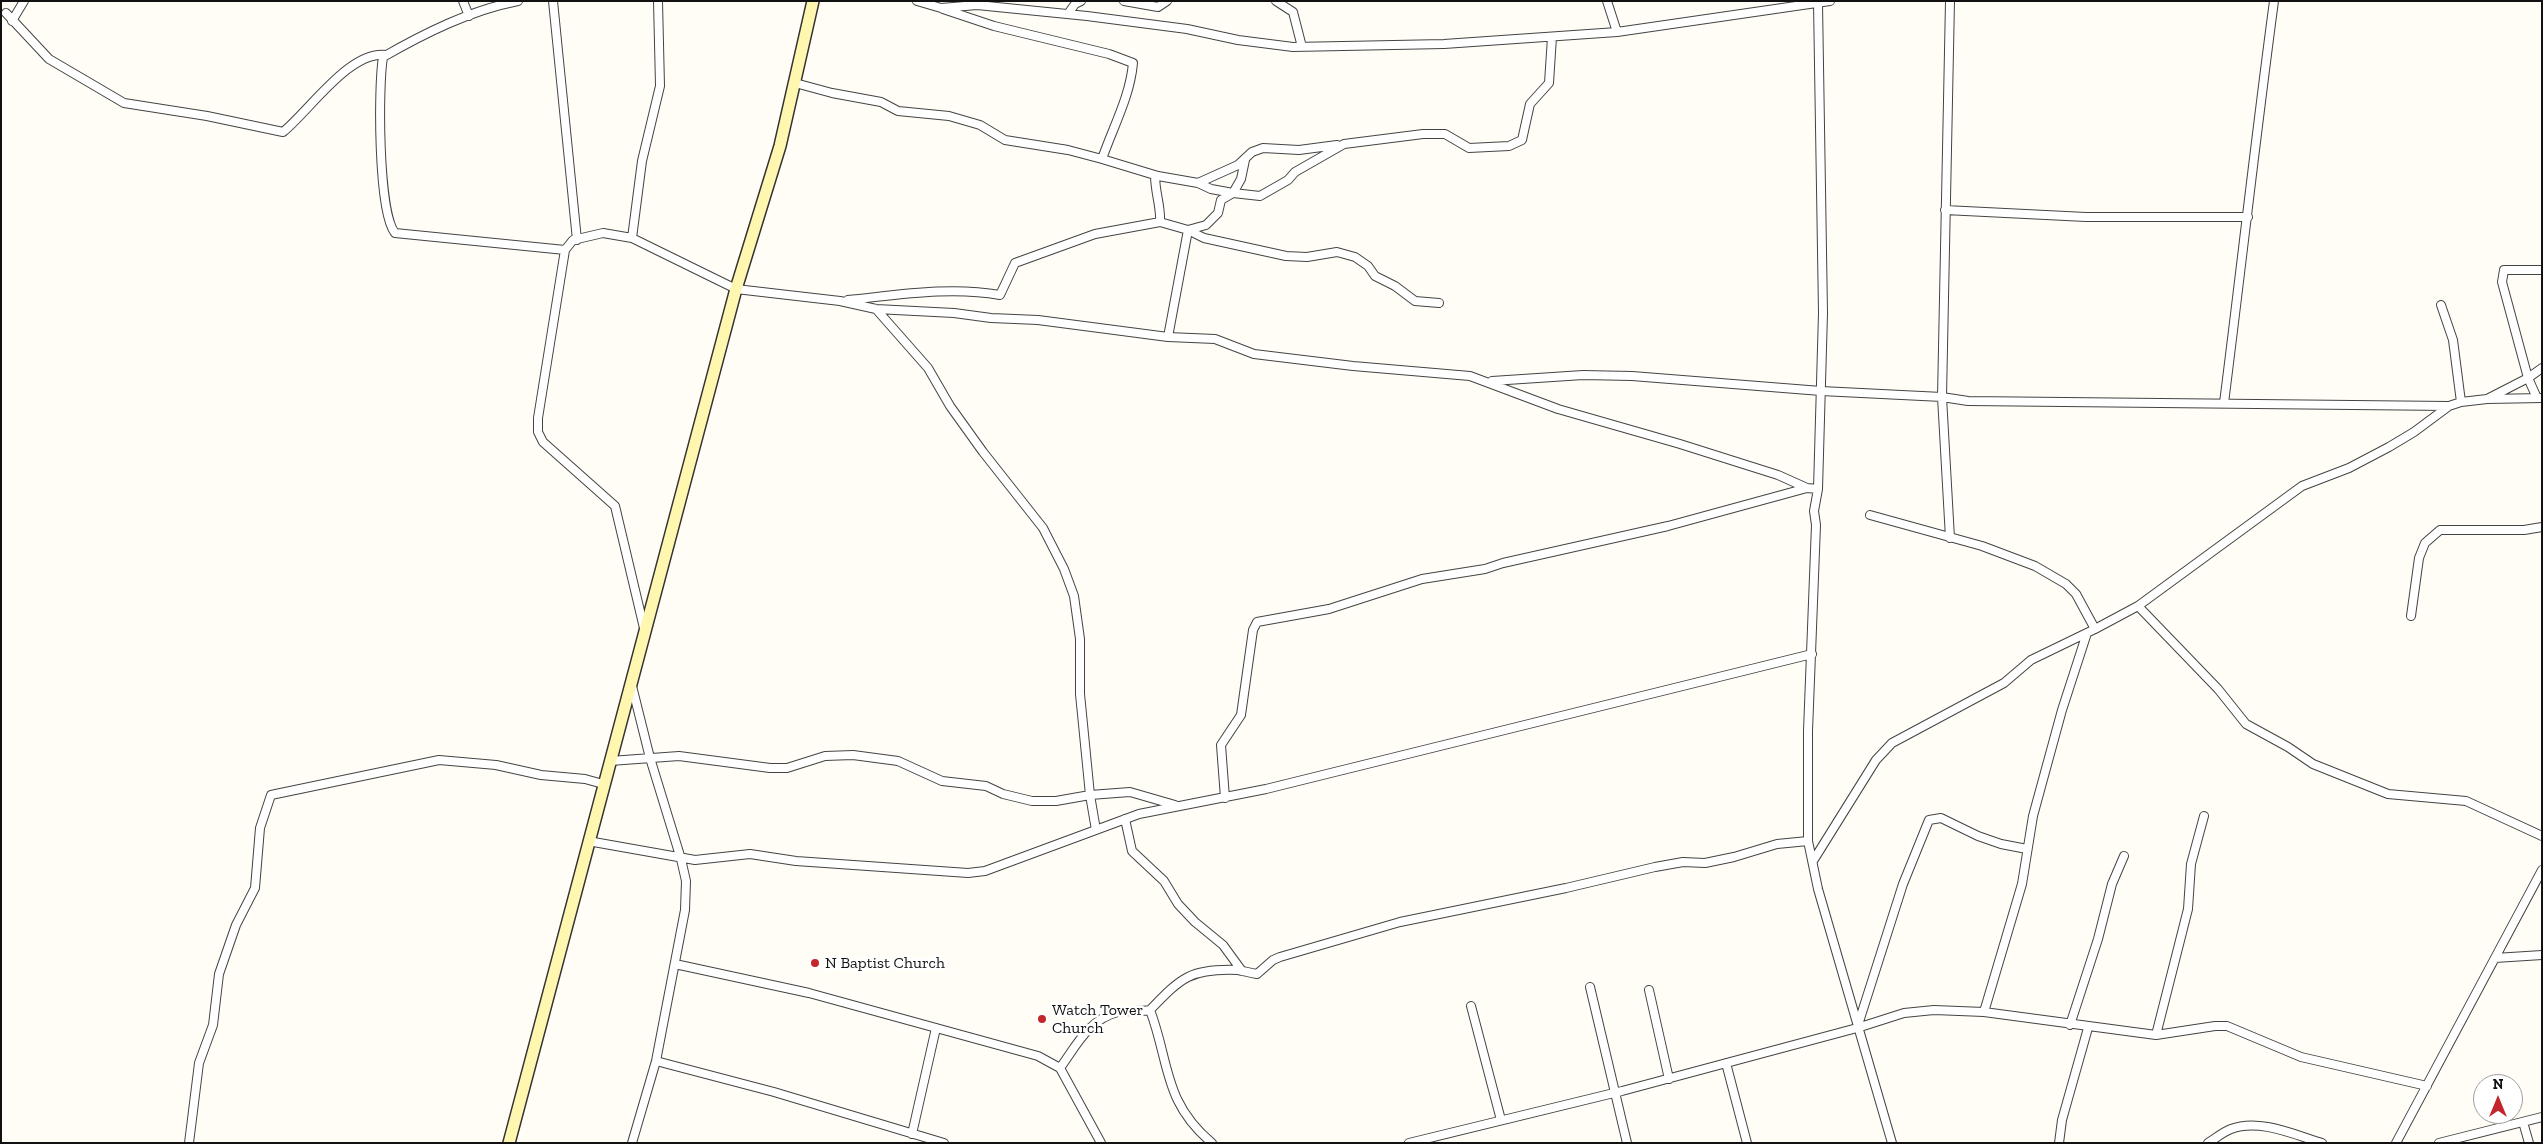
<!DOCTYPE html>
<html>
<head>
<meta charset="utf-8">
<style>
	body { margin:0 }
	#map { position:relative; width:2543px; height:1144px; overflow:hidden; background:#fffdf5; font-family:"Zilla Slab",serif }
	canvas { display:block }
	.frame { position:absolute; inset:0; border:2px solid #111; pointer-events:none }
	.north { position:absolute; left:2473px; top:1074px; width:50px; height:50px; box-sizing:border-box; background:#fff; border:1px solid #a0a0a0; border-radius:50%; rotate:0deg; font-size:14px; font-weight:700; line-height:20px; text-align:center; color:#111 }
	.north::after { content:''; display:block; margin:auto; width:18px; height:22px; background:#c4262e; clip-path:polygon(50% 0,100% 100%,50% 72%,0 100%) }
</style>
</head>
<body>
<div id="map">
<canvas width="2543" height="1144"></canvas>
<div class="frame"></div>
<div class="north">N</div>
</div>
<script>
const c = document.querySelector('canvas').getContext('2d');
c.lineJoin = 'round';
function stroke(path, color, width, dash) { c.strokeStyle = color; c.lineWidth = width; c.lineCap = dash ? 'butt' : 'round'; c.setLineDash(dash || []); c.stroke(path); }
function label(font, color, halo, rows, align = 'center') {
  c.font = font + ' "Zilla Slab",serif'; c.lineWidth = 5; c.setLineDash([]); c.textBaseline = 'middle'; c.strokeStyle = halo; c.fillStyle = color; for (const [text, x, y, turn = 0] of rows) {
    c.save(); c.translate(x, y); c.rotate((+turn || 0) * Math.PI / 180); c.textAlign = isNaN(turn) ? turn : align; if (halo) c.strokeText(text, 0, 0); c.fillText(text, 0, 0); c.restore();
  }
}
const street = new Path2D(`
	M463 1 469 16
	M518 1C471 10 425 33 383 57 378 86 378 212 395 233L565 250 573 240 603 233 632 238 736 289 840 301 876 309 954 313 991 318 1038 320 1168 337 1215 339 1254 354 1353 366 1470 376 1558 409 1680 444 1778 475 1807 488 1818 489
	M553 1 577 240
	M917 1 941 8 977 5 1087 16 1187 29 1238 40 1293 47 1444 44 1617 32 1830 1
	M1124 1 1158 7 1167 1
	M1276 1 1293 12 1302 47
	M1607 1 1617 32
	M1818 3 1823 313 1818 489 1814 511 1816 525 1808 731V841L1818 889 1892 1143
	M6 13 49 59 124 103 207 116 283 132C310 110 350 50 386 55
	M1068 14 1075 4 1081 1
	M12 21 24 1
	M795 83 832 93 881 102 898 111 949 116 980 125 1005 140 1068 150 1102 159C1113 127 1130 97 1133 63L1109 54 994 26 943 9
	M1102 159 1158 176 1198 183 1238 165 1252 152 1263 148 1299 150 1337 145
	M1155 175C1155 193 1161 206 1160 222
	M1198 183 1211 189 1233 193 1241 179 1245 160
	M1945 210 2086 217H2248
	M632 238 642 161 660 86 658 1
	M565 250 538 418V432L543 442 615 506 644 628
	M848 300C898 295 950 286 1000 295L1015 263 1095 234 1160 222 1188 230 1206 225 1218 213 1221 200 1233 193 1260 196 1288 180 1295 172 1344 144 1423 134H1445L1469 148 1509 146 1522 140 1530 104 1549 83 1552 37
	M2441 305 2453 340 2461 402
	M876 309 928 368 950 406 983 452 1043 528 1064 569 1074 596 1080 639V694L1090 795 1096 830
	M1168 337 1188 230 1204 238 1286 256 1307 257 1337 252 1355 257 1368 266 1375 276 1395 286 1415 301 1439 303
	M1492 381 1583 375 1632 376 1821 391 1942 397 1968 401 2449 406
	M2489 398 2528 378 2542 368
	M2537 398 2528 378 2502 282 2504 270H2542
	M2224 403C2241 269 2256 135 2274 1
	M1870 515 1982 546 2035 566 2066 584 2076 594 2095 629
	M1950 538 1942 397 1950 1
	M2138 606 2218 689 2246 724 2288 747 2313 764 2388 794 2466 801 2542 836
	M2411 616 2419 558 2425 543 2440 530H2524L2542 527
	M610 761 679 756 770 768H787L825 756 853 755 898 761 942 781 986 786 1003 794 1032 801H1056L1090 795 1130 792 1175 805
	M1225 798 1221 745 1241 715 1253 630 1257 622 1329 609 1422 579 1485 569 1503 563 1668 526 1807 488
	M1125 819 1132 851 1164 881 1178 904 1195 922 1223 945 1242 971
	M588 841 695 860 750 854 796 861 968 873 985 871 1139 814 1266 789 1812 654
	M1813 861 1876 760 1892 743 2004 683 2031 660 2095 629 2138 606 2302 486 2349 468 2389 447 2414 432 2449 406 2461 402 2487 399 2542 398
	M2495 958 2542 955
	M675 964 809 993 1038 1056 1060 1068 1101 1143
	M1590 987 1627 1143
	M1649 990 1669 1079
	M1471 1006 1501 1120
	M1150 1010C1170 1063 1163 1102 1212 1143
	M1984 1012 2022 884 2033 816 2062 710 2087 633
	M2070 1025 2098 939 2112 884 2124 856
	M1857 1028 1903 884 1929 820 1941 818 1978 836 2001 844 2027 849
	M2156 1035 2188 909 2191 864 2204 816
	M656 1061 774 1092 944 1143
	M1726 1063 1747 1143
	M1060 1068C1076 1046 1089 1019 1118 1012 1128 1010 1139 1012 1150 1010 1181 978 1190 968 1238 970 1244 971 1250 973 1257 974L1273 960 1280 957 1400 922 1566 888 1655 867 1683 862 1705 863 1734 857 1777 844 1808 841
	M2523 1122 2529 1143
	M912 1134 936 1028
	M189 1143 199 1063 213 1025 219 974 236 925 255 888 260 828 271 795 439 760 496 765 541 775 585 779 603 784
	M632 1143 656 1061 685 910 686 881 681 859 650 758 632 686
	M1409 1143 1622 1091 1857 1028 1904 1013 1934 1010 1984 1012 2156 1035 2215 1026H2227L2301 1057 2427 1086
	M2059 1143 2062 1120 2088 1028
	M2208 1143C2216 1138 2223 1132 2231 1129 2259 1118 2295 1135 2322 1143
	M2396 1143 2542 870
	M2439 1143 2542 1117`);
const secondary = new Path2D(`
	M509 1143 736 289 780 146 813 1`);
const markers = [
	[815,963,5,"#c4262e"],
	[1042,1019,5,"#c4262e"]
];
const poiNames = [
	["N Baptist Church",825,963],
	["Watch Tower",1052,1010],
	["Church",1052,1028]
];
stroke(street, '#444', 10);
stroke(secondary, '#333', 14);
stroke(street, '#fff', 8);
stroke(secondary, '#fff6b0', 11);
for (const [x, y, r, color] of markers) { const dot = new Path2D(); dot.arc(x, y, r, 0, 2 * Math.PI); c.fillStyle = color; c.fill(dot); stroke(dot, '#fff', 2); }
label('16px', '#111', '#fff', poiNames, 'left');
</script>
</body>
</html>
